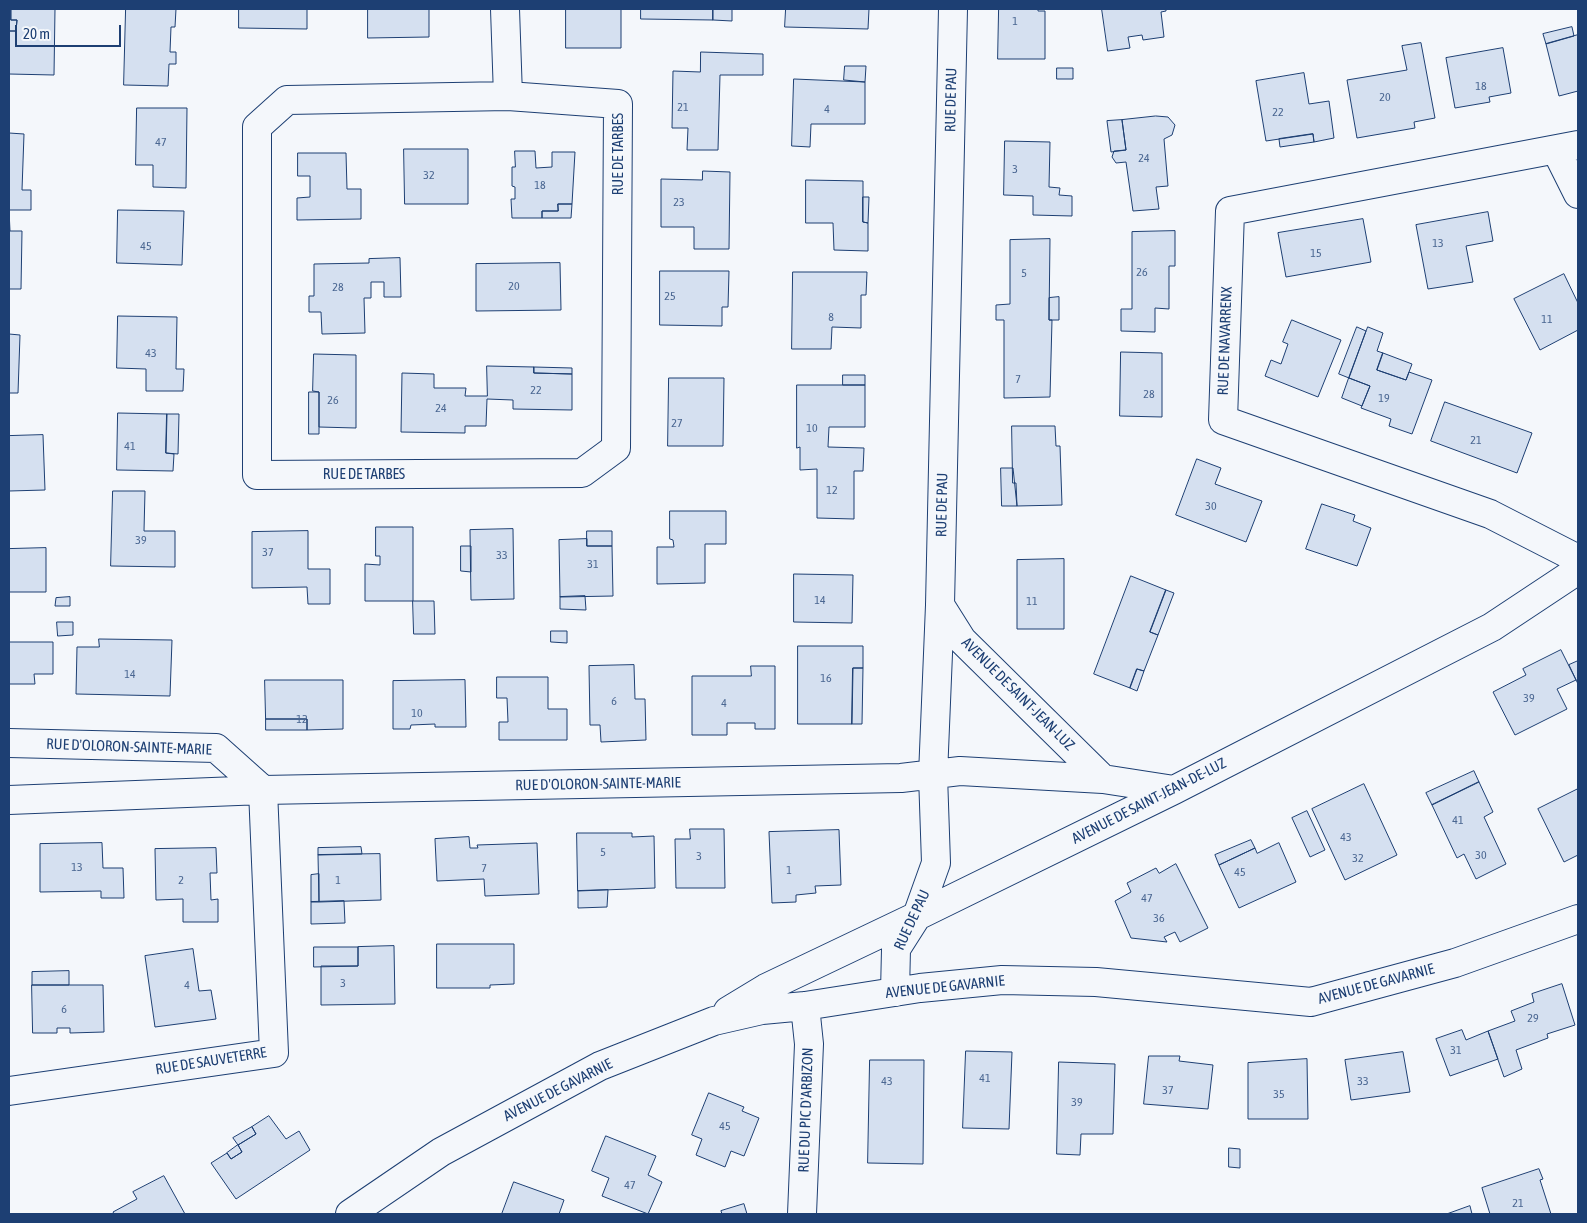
<!DOCTYPE html>
<html>
<head>
<meta charset="utf-8">
<style>
	body { margin:0 }
	#map { position:relative; width:1587px; height:1223px; overflow:hidden; background:#f4f7fb; font-family:"Asap Condensed",sans-serif }
	canvas { display:block }
	.frame { position:absolute; inset:0; border:10px solid #1d3f73; pointer-events:none }
	.scale { position:absolute; left:15px; top:25px; width:106px; height:22px; box-sizing:border-box; border:2px solid #1d3f73; border-top:0; padding-left:6px; font-size:15px; line-height:18px; white-space:nowrap; color:#1d3f73; -webkit-text-stroke:4px #f4f7fb; paint-order:stroke }
</style>
</head>
<body>
<div id="map">
<canvas width="1587" height="1223"></canvas>
<div class="frame"></div>
<div class="scale">20 m</div>
</div>
<script>
const c = document.querySelector('canvas').getContext('2d');
c.lineJoin = 'round';
function fill(path, color) { c.fillStyle = color; c.fill(path, 'evenodd'); }
function stroke(path, color, width, dash) { c.strokeStyle = color; c.lineWidth = width; c.lineCap = dash ? 'butt' : 'round'; c.setLineDash(dash || []); c.stroke(path); }
function label(font, color, halo, rows, align = 'center') {
  c.font = font + ' "Asap Condensed",sans-serif'; c.lineWidth = 4; c.setLineDash([]); c.textBaseline = 'middle'; c.strokeStyle = halo; c.fillStyle = color; for (const [text, x, y, turn = 0] of rows) {
    c.save(); c.translate(x, y); c.rotate((+turn || 0) * Math.PI / 180); c.textAlign = isNaN(turn) ? turn : align; if (halo) c.strokeText(text, 0, 0); c.fillText(text, 0, 0); c.restore();
  }
}
const building = new Path2D(`
	M9 9H11V20H17L16 31H9Z
	M11 9H55L54 75 9 74V31H16L17 20H11Z
	M126 9H176L175 27H171L170 52H176V64H169L168 86 124 85Z
	M239 9H307V29L239 28Z
	M368 9H429V37L368 38Z
	M566 9H621V48H566Z
	M641 9H713V20L641 19Z
	M713 9H732V21L713 20Z
	M786 9H869L868 29 785 27Z
	M999 9H1038V11H1045V59H998Z
	M1102 9H1166V11L1161 12 1164 37 1143 40 1142 35 1128 37 1130 48 1108 51Z
	M1572 27 1574 36 1546 44 1543 34Z
	M1578 35V91L1559 96 1546 44Z
	M1421 43 1435 118 1414 122 1415 128 1357 138 1347 80 1407 70 1402 46Z
	M1503 48 1511 93 1489 97 1490 102 1455 108 1446 58Z
	M701 52 763 54V75H720L718 150H687L688 128H672L673 71 700 72Z
	M845 66H866L865 82 844 80Z
	M1057 68H1073V79H1057Z
	M1304 73 1309 104 1329 101 1334 138 1314 142 1313 134 1266 141 1256 81Z
	M794 79 865 82V124H811L810 147 792 146Z
	M137 108H187L186 188 153 187V165H136Z
	M1156 116 1168 117 1175 125 1172 135 1164 139 1168 186 1156 187 1159 209 1133 211 1126 162 1116 163 1112 157 1114 151 1126 150 1122 120Z
	M1122 120 1126 150 1111 152 1107 121Z
	M9 133 24 134 22 190H31V210H9Z
	M1313 134 1314 142 1280 147 1279 139Z
	M1005 141 1050 142 1049 187 1060 188 1059 195 1072 196V216L1033 215V196L1004 195Z
	M404 149H468V204H405Z
	M515 151H535L536 168 552 167V152H575L572 204H558V211H542V218H512L511 199H515V187L512 186V167H515Z
	M298 153H346L347 189H361V219L297 220V198L310 197V176H298Z
	M703 171 730 172 729 249H694V227H661V179L702 180Z
	M806 180 863 181V222L868 223V251L834 250 833 223H806Z
	M863 197H869L868 223 863 222Z
	M558 204H572L571 218H542V211H558Z
	M9 210 10 231H22L21 289H9Z
	M118 210 184 211 182 265 117 263Z
	M1488 212 1493 241 1466 246 1473 282 1428 289 1416 225Z
	M1363 219 1371 262 1286 277 1278 233Z
	M1175 231V266H1169V309L1155 308V332L1121 331V309H1132V232Z
	M1050 239 1049 320H1052L1050 397 1004 398V320H996V305L1010 304V240Z
	M400 258 401 297H384V282H371V298H364L365 333 322 334 321 312H309V296H314V264L369 263V259Z
	M560 263 561 310 476 311V264Z
	M660 271H729L728 307H722V326L660 325Z
	M793 272H867L866 295H861V328L832 327 831 349H792Z
	M1564 274 1578 303V330L1540 350 1514 299Z
	M1059 297V320H1049V298Z
	M118 316 177 317 176 369H184L183 391H146V369L117 368Z
	M1292 320 1341 340 1318 397 1265 376 1271 360 1281 364 1288 344 1283 342Z
	M1357 327 1366 331 1349 378 1339 374Z
	M1368 327 1383 333 1377 351 1383 353 1377 370 1406 380 1409 372 1432 380 1412 434 1389 426 1391 419 1361 408 1370 386 1349 378Z
	M9 334 20 335 18 393H9Z
	M1121 352 1162 353V417L1120 416Z
	M1383 353 1412 364 1406 380 1377 370Z
	M314 354 356 355V428L319 427V392L313 391Z
	M487 366 534 367V373L572 374V410L513 409V400L487 399 486 426H465V433L401 432 402 373 434 374V388H466L465 396H487Z
	M534 367 572 368V374L534 373Z
	M843 375H865V385H843Z
	M669 378H724L723 446H668Z
	M1349 378 1370 386 1362 406 1342 398Z
	M797 385H865V427H829L828 447 864 448 863 471H854V519L817 518V469L800 470V447L797 448Z
	M309 392H319V434H309Z
	M1445 402 1532 433 1517 473 1431 441Z
	M118 413 167 414 166 453 174 454 173 471 117 470Z
	M167 414H179L178 454 166 453Z
	M1012 426H1055L1056 446H1060L1062 505 1017 506 1016 483H1013Z
	M43 435 45 490 9 491V436Z
	M1197 459 1221 468 1215 484 1262 501 1246 542 1176 515Z
	M1001 468H1013L1017 506H1002Z
	M113 491H145L144 531H175V567L111 566Z
	M1322 504 1355 515 1353 521 1371 528 1357 566 1306 549Z
	M670 511H726V544H705V583L657 584V547H674L673 540 670 539Z
	M376 527H413V601H365V564L380 565V556H376Z
	M513 529 514 599 471 600 470 530Z
	M308 531V569H330V604H308L307 587 252 588V532Z
	M587 531H612V546H587Z
	M587 539V546H612L613 596 560 597 559 540Z
	M461 546H471V572L461 571Z
	M46 548V592H9V549Z
	M1064 559V629H1017V560Z
	M794 574 853 575 852 623 794 622Z
	M1131 576 1166 590 1150 632 1158 635 1144 671 1137 669 1130 688 1094 674Z
	M1166 590 1174 593 1158 635 1150 632Z
	M585 596 586 610 560 609V597Z
	M70 597V606H55L56 598Z
	M413 601H434L435 634H414Z
	M57 622H73V635L58 636Z
	M551 631H567V643L551 642Z
	M99 639 172 640 170 696 76 694 77 647H99Z
	M9 642H53V674H34L35 684H9Z
	M798 646H863V668H853L852 724H798Z
	M1561 650 1576 680 1557 689 1567 709 1515 735 1493 692 1526 675 1523 669Z
	M1578 661V684L1569 665Z
	M634 665 635 699H645L646 740 601 742 600 725H590L589 666Z
	M751 666H775V729H755V723H727V735H692V676H751Z
	M853 668H863L862 724H852Z
	M1137 669 1144 671 1137 691 1130 688Z
	M497 677H548V709H567V740H499V722H508L507 698H497Z
	M265 680H343V729L307 730V719H266Z
	M465 680 466 727H435V724L411 725 410 729H393V681Z
	M266 719H307V730H266Z
	M1474 771 1479 782 1432 805 1426 793Z
	M1479 782 1493 812 1484 817 1506 864 1476 879 1464 854 1457 858 1432 805Z
	M1364 784 1397 855 1345 880 1312 809Z
	M1578 789V855L1564 862 1538 809Z
	M1307 811 1325 850 1310 857 1292 818Z
	M690 829H724L725 888H676L675 839H690Z
	M839 830 841 885 815 886 816 893 796 895V902L772 903 769 832Z
	M577 833H632V837L654 836 655 888 578 891Z
	M469 837 470 848H478L477 845 537 843 539 894 485 896 484 879 437 881 435 839Z
	M1251 840 1255 848 1219 865 1215 855Z
	M102 843 103 868H123L124 898H101V891L40 892V844Z
	M1279 843 1296 882 1239 908 1219 865 1255 848 1257 853Z
	M361 847 362 854 318 855V848Z
	M216 848 217 873H210L211 900 218 899V922H183V899L156 900 155 849Z
	M380 854 381 900 319 902 318 855Z
	M1176 864 1208 928 1180 942 1175 932 1164 937 1167 942 1131 938 1115 901 1131 892 1127 883 1156 868 1159 873Z
	M319 874V902H311V875Z
	M608 890 607 907 578 908V891Z
	M344 901 345 923 311 924V902Z
	M437 944H514V984L490 985V988H437Z
	M394 946 395 1004 321 1005V966H358V947Z
	M314 947H358V966L314 967Z
	M193 949 199 991 211 990 216 1019 155 1027 145 956Z
	M69 971V985H32V972Z
	M1562 984 1575 1025 1547 1034 1548 1038 1516 1050 1522 1069 1504 1077 1488 1031 1515 1021 1511 1011 1534 1002 1532 994Z
	M32 985H103L104 1032 70 1033V1028H57V1033H33Z
	M1462 1030 1466 1040 1488 1031 1498 1059 1450 1076 1436 1039Z
	M966 1051 1012 1052 1009 1129 963 1128Z
	M1403 1052 1410 1092 1351 1100 1345 1060Z
	M1149 1056H1180L1179 1061 1213 1065 1208 1109 1144 1104Z
	M1307 1059 1308 1119H1248V1063Z
	M870 1060H924L923 1164 868 1163Z
	M1059 1062 1115 1064 1113 1134H1081L1080 1155 1057 1154Z
	M709 1093 744 1107 742 1111 759 1118 744 1156 731 1151 725 1167 696 1155 702 1139 692 1135Z
	M269 1116 286 1139 299 1131 310 1150 236 1199 211 1163 227 1153 231 1159 242 1152 238 1145 256 1134 252 1127Z
	M252 1127 256 1134 238 1145 233 1138Z
	M606 1136 656 1156 648 1175 662 1182 648 1214 602 1196 609 1178 592 1171Z
	M238 1145 242 1152 231 1159 227 1153Z
	M1229 1148 1240 1149V1168L1229 1167Z
	M1539 1169 1543 1179 1540 1180 1551 1214H1490L1482 1188Z
	M164 1176 185 1214H114L113 1212 137 1199 133 1192Z
	M514 1182 564 1200 559 1214H502Z
	M744 1204 747 1214H722L721 1211Z
	M1470 1206 1472 1214H1447Z`);
const street = new Path2D(`
	M505 9 508 96
	M508 96 618 104 616 448 582 473 257 475V127L287 100Z
	M1578 145 1230 211 1223 420 1490 514 1578 559
	M1556 150 1578 194
	M940 605 962 640 1103 779 1174 790
	M9 743 216 748 263 790 274 1053 9 1091
	M9 800 263 790 901 778 960 771 1103 779
	M895 992 896 949 917 916 936 863 933 775 940 605 953 9
	M728 1011 766 988 917 916 1174 790 1492 627 1578 570
	M350 1214 441 1152 600 1066 714 1021 762 1010 805 1006 920 988 1002 980 1096 982 1311 1002 1455 963 1578 919
	M802 1214 809 1044 805 1006`);
const numberNames = [
	["1",1015,21],
	["18",1481,86],
	["20",1385,97],
	["21",683,107],
	["4",827,109],
	["22",1278,112],
	["47",161,142],
	["24",1144,158],
	["3",1015,169],
	["32",429,175],
	["18",540,185],
	["23",679,202],
	["13",1438,243],
	["45",146,246],
	["15",1316,253],
	["26",1142,272],
	["5",1024,273],
	["20",514,286],
	["28",338,287],
	["25",670,296],
	["8",831,317],
	["11",1547,319],
	["43",151,353],
	["7",1018,379],
	["22",536,390],
	["28",1149,394],
	["19",1384,398],
	["26",333,400],
	["24",441,408],
	["27",677,423],
	["10",812,428],
	["21",1476,440],
	["41",130,446],
	["12",832,490],
	["30",1211,506],
	["39",141,540],
	["37",268,552],
	["33",502,555],
	["31",593,564],
	["14",820,600],
	["11",1032,601],
	["14",130,674],
	["16",826,678],
	["39",1529,698],
	["6",614,701],
	["4",724,703],
	["10",417,713],
	["12",302,719],
	["41",1458,820],
	["43",1346,837],
	["5",603,852],
	["30",1481,855],
	["3",699,856],
	["32",1358,858],
	["13",77,867],
	["7",484,868],
	["1",789,870],
	["45",1240,872],
	["2",181,880],
	["1",338,880],
	["47",1147,898],
	["36",1159,918],
	["3",343,983],
	["4",187,985],
	["6",64,1009],
	["29",1533,1018],
	["31",1456,1050],
	["41",985,1078],
	["43",887,1081],
	["33",1363,1081],
	["37",1168,1090],
	["35",1279,1094],
	["39",1077,1102],
	["45",725,1126],
	["47",630,1185],
	["21",1518,1203]
];
const streetNames = [
	["RUE DE PAU",951,100,-89],
	["RUE DE TARBES",618,154,-90],
	["RUE DE NAVARRENX",1225,341,-88],
	["RUE DE TARBES",364,474],
	["RUE DE PAU",942,505,-89],
	["AVENUE DE SAINT-JEAN-LUZ",1018,694,45],
	["RUE D'OLORON-SAINTE-MARIE",129,747,2],
	["RUE D'OLORON-SAINTE-MARIE",598,784,-1],
	["AVENUE DE SAINT-JEAN-DE-LUZ",1149,801,-27],
	["RUE DE PAU",912,920,-65],
	["AVENUE DE GAVARNIE",1376,984,-15],
	["AVENUE DE GAVARNIE",945,987,-6],
	["RUE DE SAUVETERRE",211,1061,-9],
	["AVENUE DE GAVARNIE",558,1090,-27],
	["RUE DU PIC D'ARBIZON",806,1110,-88]
];
fill(building, '#d5e0f0');
stroke(building, '#1d3f73', 1);
stroke(street, '#1d3f73', 30);
stroke(street, '#f4f7fb', 28);
label('12px', '#4b6792', null, numberNames);
label('15px', '#1d3f73', '#f4f7fb', streetNames);
</script>
</body>
</html>
